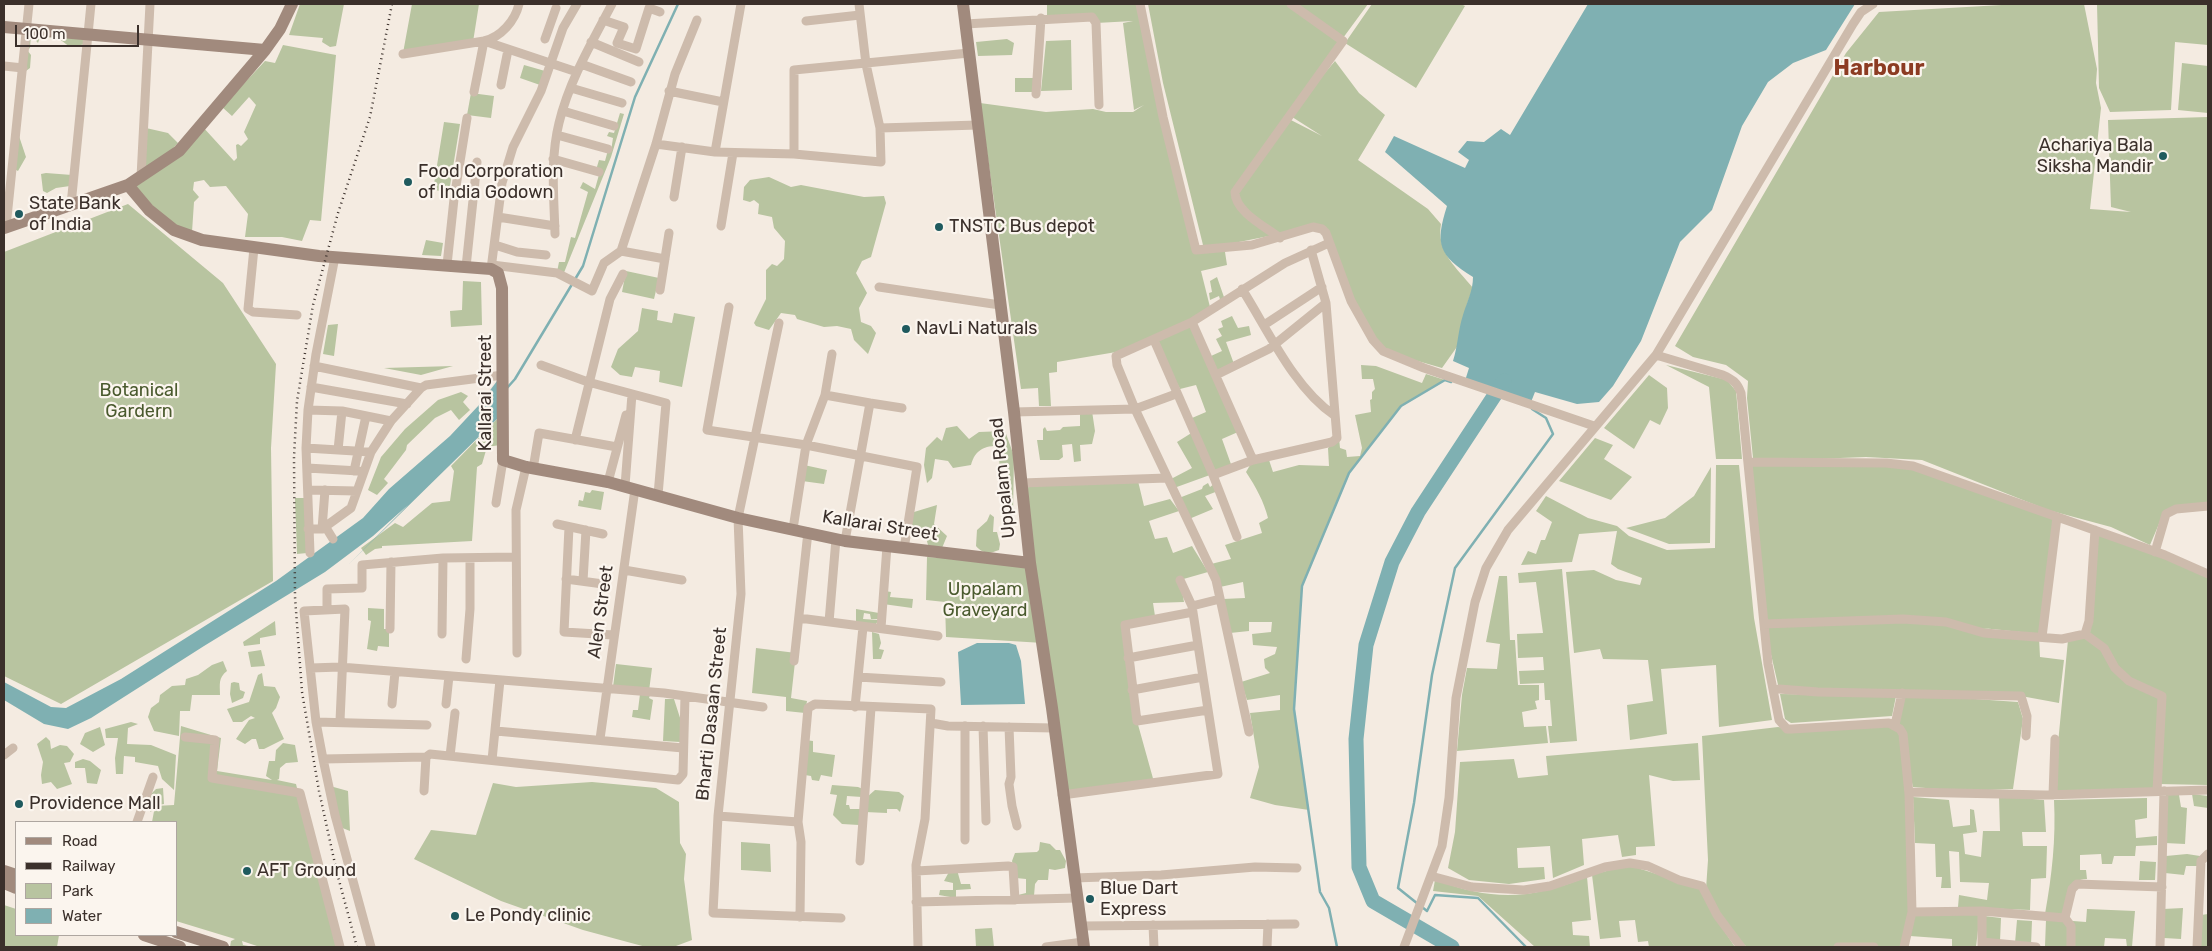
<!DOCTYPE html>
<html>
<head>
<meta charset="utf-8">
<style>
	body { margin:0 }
	#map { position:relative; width:2212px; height:951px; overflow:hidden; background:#f4ebe1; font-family:Rubik,sans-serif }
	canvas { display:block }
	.frame { position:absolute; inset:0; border:5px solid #3b302b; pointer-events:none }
	.legend { position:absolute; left:15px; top:821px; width:162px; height:115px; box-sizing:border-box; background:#fbf5ee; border:1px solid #aea6a0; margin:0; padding:6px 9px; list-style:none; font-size:15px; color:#3b302b }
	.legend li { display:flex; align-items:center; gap:10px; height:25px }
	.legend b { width:25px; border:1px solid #aea6a0 }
	.scale { position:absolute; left:15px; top:25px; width:124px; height:22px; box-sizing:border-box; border:2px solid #3b302b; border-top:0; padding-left:6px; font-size:15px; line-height:18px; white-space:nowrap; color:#3b302b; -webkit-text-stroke:4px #fbf5ee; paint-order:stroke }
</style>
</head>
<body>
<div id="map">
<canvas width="2212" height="951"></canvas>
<div class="frame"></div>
<ul class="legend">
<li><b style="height:6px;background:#a18a7d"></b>Road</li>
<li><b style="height:6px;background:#3b302b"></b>Railway</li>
<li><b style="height:14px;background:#b8c4a0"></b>Park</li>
<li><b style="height:14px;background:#7fb0b2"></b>Water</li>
</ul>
<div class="scale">100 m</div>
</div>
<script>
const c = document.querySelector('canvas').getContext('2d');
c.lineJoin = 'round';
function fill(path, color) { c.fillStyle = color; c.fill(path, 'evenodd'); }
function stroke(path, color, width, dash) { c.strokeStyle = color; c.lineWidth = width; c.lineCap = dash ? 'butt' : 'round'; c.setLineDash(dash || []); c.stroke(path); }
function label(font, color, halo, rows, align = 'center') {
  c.font = font + ' Rubik,sans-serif'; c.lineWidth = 4.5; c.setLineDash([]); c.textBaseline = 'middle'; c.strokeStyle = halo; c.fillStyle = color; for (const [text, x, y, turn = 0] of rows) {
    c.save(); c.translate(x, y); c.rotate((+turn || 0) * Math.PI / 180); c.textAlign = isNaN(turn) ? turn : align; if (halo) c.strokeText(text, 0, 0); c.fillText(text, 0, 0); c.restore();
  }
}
const green = new Path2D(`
	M300 4H344L336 46 330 47 322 42 323 38 289 35Z
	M412 4H479L473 42 403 53Z
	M1047 4H1141L1196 250 1225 252 1227 265 1201 271 1211 311 1191 323 1238 432 1222 439 1232 467 1174 488 1171 479 1192 468 1177 442 1193 432 1192 418 1206 412 1196 385 1180 389 1154 340 1128 350 1057 362V372L1049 373 1051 406H1039L1038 388 1021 389 980 103 1046 112 1093 109 1106 112H1133L1144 105 1134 110 1123 23 1133 21 1096 23 1092 17 1047 16Z
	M1148 4H1286L1339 42 1236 186 1235 204 1274 235 1219 246 1203 245 1163 83Z
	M1295 4H1368L1343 38Z
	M1372 4H1461L1465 6 1416 88 1345 43Z
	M2019 4H2084L2097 69 2096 83 2101 108 2090 209 2131 212 2111 207 2108 120 2208 117V507L2164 512 2150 545 2111 527 2048 510 1922 460 1866 457 1788 460 1753 458 1747 398 1748 381 1726 365 1693 357 1675 346 1846 53 1879 12Z
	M2097 4H2208V45L2175 42 2171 110 2110 112 2099 88Z
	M28 30 80 35 86 37V44L70 47 58 38 40 37 38 43 31 35 30 48 27 50 31 55 30 68 23 73Z
	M1007 39 1014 43 1012 55 978 56 976 42Z
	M1071 40 1072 90 1041 91 1046 41Z
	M283 45 336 55 321 221 310 220 302 241 282 237H245L248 214 226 186 210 187 204 180 194 182 193 190 199 197 194 202 192 232 175 227 131 185 202 126 234 161 237 158 236 145 238 144 241 146 248 139 244 132 256 105 249 97 232 116 222 107 265 61 275 63Z
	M1335 61 1359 93 1385 115 1358 160 1428 209 1441 224C1436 252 1457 268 1473 288L1467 304 1459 344 1442 368 1383 351 1351 301 1322 229 1280 238 1240 207 1235 192 1287 118 1322 136 1289 115Z
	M2182 63 2208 66V113L2178 110Z
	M524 65 545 71 540 85 520 78Z
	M1015 78H1034V92H1015Z
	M471 93 494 96 491 118 467 115Z
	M620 113 624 114 611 157 563 275 557 272 559 262H565L571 237 575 238 588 192 580 188 583 182 595 189 600 171 596 170 599 160 605 161 608 150 611 151 613 138 607 136 609 132 614 133Z
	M444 122 460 124 449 192 433 190Z
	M146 128 168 133 178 143 166 156 146 169Z
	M19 136 26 157 18 171 14 169Z
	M46 173 72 175 70 186 56 188 47 193 43 191 41 174Z
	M769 177 791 187 801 185 864 197 884 196 886 203 871 257 862 261 856 273 867 293 859 308 861 322 871 326 876 333 868 354 854 340 851 329 837 326 824 327 797 319 795 315 781 313 769 330 756 326 754 323 766 299V270L772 264 777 266 784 259 785 241 774 228 772 217 758 214 759 204 754 200 750 202 743 200 744 187 750 180Z
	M128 204 223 283 276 364 271 448 273 581 61 704 4 676V252Z
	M426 240 443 243 441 256 422 255Z
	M626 271 659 278 654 299 622 292Z
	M1217 277 1225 300 1221 303 1219 296 1210 300 1209 293 1212 292 1210 281Z
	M463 281 481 282 482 325 451 327 450 311 462 310Z
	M642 308 658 311 657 320 672 323 674 313 695 317 682 387 659 382 660 371 635 367 632 377 620 375 611 367 618 349 638 331Z
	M1232 316 1238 328 1249 326 1251 335 1226 342 1234 364 1216 375 1211 356 1222 351 1216 339 1222 336 1218 329 1223 327 1221 321Z
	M338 324 334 356 323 354 328 325Z
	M1361 365 1376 366 1422 383 1426 374 1445 380 1401 406 1349 473 1302 586 1294 709 1309 810 1275 805 1250 798 1259 767 1250 713 1280 710V695L1247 700 1241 682 1270 673 1265 668 1264 659 1275 654 1277 647 1253 645 1252 634 1271 632 1272 622H1249V631L1230 633 1223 599 1245 598 1243 582 1220 587 1211 564 1231 559 1225 545 1262 533 1259 523 1268 518C1264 502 1256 487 1246 472L1253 460H1269L1273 472 1299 465 1329 466 1328 448 1339 438 1340 448 1346 450 1347 457 1360 456 1362 448 1355 415 1371 412 1370 400 1372 399V392L1375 389 1373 379H1362Z
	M1666 365 1727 380 1736 391 1742 459H1716L1709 387Z
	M453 366 421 375 384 368Z
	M1649 375 1667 388 1668 408 1660 425 1650 420 1634 449 1604 428Z
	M461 392 468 396 463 402 470 410 459 420 451 410 435 418 407 445 406 450 384 479 388 483 377 495 368 490 381 457 405 429 438 400Z
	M1080 410 1092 411 1095 431 1092 444 1080 445 1081 461 1074 462 1072 444 1062 445 1063 457 1059 460H1040L1037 440H1043V429L1045 427 1047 431 1060 430 1063 427 1080 426Z
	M499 417 500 445 487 447 482 464 477 467 472 541 382 546V548L375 549 366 555 361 548 395 523 403 527 432 503 450 501 454 471 451 466Z
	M957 426 969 439 979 432 1005 431 1014 456 1013 513 1003 503 1001 492 999 457 1005 446C988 445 976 447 971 465L953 468 948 461 935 459 932 478 927 483 924 465 926 448 937 437 942 441 946 428Z
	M1595 438 1613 445 1604 459 1632 477 1611 500 1559 481Z
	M1749 462 1913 466 2057 517 2040 634 1982 628 2039 637 2040 657 2064 660 2059 703 2021 696 1779 689 1764 624Z
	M804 465 827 470 824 484 802 481Z
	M1716 465H1739L1754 618 1772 720 1719 727 1716 665 1661 669 1667 734 1630 740 1627 705 1653 701 1648 660 1603 659 1600 649 1574 653 1566 572 1594 570 1616 580 1640 585 1642 578 1618 569 1611 564 1617 531 1579 534 1572 562 1521 565 1528 551 1536 554 1541 540H1545L1552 522 1536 511 1546 496 1588 518 1617 526 1629 536 1667 550 1715 548Z
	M1711 467 1710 543 1669 544 1626 528 1665 518 1694 496Z
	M1138 481 1144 506 1170 499 1179 511 1149 521 1155 539 1167 537 1173 553 1192 546 1208 572 1180 580 1184 602 1153 603 1155 616 1125 625 1137 721 1154 782 1062 795 1043 643 946 637 945 602 926 600 927 557 1032 563 1022 483Z
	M1208 483 1210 487 1214 484 1218 491 1205 496 1213 509 1189 519 1179 498 1202 489 1203 486Z
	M592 490 604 492 601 510 578 506 579 500 583 501 585 492 590 493Z
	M295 498H306L307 553 297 554Z
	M937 505 934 524 947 536 942 548 928 545 924 530 914 532 911 522 914 512Z
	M990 514 994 517 993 532H997L1000 544 999 550C989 554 983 554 976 546L977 530 987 521Z
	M2095 530 2208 574V785L2158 784 2157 791 2053 795 2068 640 2090 633Z
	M1562 569 1577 741 1550 743 1548 726H1552L1550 700H1545L1544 683 1520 684 1519 671 1544 670 1543 657 1518 658 1517 634 1543 633 1536 582 1519 583 1518 573Z
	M1499 576H1507L1510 640H1515L1518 685H1539V700L1535 701 1537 709 1522 712 1524 727 1546 726 1548 743 1457 751 1462 695 1467 668 1497 669 1500 644 1486 642Z
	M885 591 891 592 890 597 913 599 912 608 883 604Z
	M368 608 384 609V629H389V647L378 646 377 651 367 649 371 621 368 620Z
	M856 609 879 613 878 619H871L870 614 864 613 863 619 879 620 875 625 856 623Z
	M275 621 276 635 260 638V644L244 646 243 642Z
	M872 632 879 634 881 643 879 649 884 650 881 659H873Z
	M756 648 796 653 791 698 807 701 805 713 786 711V697L752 693Z
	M261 650 265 666 251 667 248 652Z
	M223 661 227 671C218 678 220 684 220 695H192L190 711H180L179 736 154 731 148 717 151 708 159 702 160 695 172 686 185 685 186 679 198 675 212 665Z
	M616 664 652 668 649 691 613 687Z
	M262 673 264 686 275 687 280 697 276 708 272 713 284 739 264 749H259L256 739H252L245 744 236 739 249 720 255 718 251 716 242 722H233L227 709 249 702 258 675Z
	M234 682 239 683 240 690 245 692 243 698 232 703 230 694 231 683Z
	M640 694 650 695 649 698 653 700 650 720 632 717 633 710H638Z
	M1780 694 1896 696 1892 716 1791 723 1785 719Z
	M1903 694 2018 702 2023 719 2013 789 1963 791 1913 787 1898 724Z
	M665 699H674L681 721 680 742 663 741Z
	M131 722 138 724 128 728 127 744 151 745 176 755 174 790 162 779 158 766 135 762V757L124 756 123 774H116L115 758 118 738H106L105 729Z
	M1883 722 1903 734 1912 912 1904 947H1747L1731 935 1706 889 1708 860 1702 736 1778 727 1792 729Z
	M181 726 221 738 217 771 272 780 266 776 269 761H275L276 750 283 743 295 745 298 762 286 763 280 768 279 779 277 780 296 784 336 947H260L242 941 243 945 254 947H230L231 941 235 939 176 921V822H152L155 806 174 805Z
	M100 727 105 745 93 752 80 744 85 733Z
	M46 737 50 741 51 749 60 745 67 746 74 754 70 762 64 763 72 784 57 789 51 782 42 784 41 775 43 762 37 744Z
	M805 740 813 741V752L835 755 832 777 821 775 819 781 812 780 811 776 805 775Z
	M1698 743 1700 780 1673 781 1649 775 1655 846 1636 847V855L1622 857 1618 835 1582 839 1584 865 1553 878 1550 846 1517 848 1518 868 1544 867 1545 879 1509 884 1469 880 1448 868 1455 832 1460 762 1514 759 1518 778 1548 775 1546 756Z
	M83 759 90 761 101 770 97 784 87 783 85 768H75V762Z
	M592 782 656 788 679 802 680 843 686 854 684 879 692 940 676 946 646 947 583 930 501 901 414 859 431 830 476 835 493 783 516 787Z
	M832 785 858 787 863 789 862 797 847 796 846 805H849L850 809H861L859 825 842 824 833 815 837 795 830 794Z
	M330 786 348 791 350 831 340 827Z
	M163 788 164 804 153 806 151 812 147 809 150 795 156 789Z
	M875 790 899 792 904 796 900 812 897 809H887V813L865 812 867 797Z
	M2166 793 2179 795 2181 807 2187 808 2185 844 2165 843Z
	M2192 794 2208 796V808L2194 806Z
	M1999 796 2044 800 2046 832H2022L2023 846H2047L2046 878 2031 879 2030 910 1958 907 1959 895 1987 900 1989 883 1960 882 1959 852 1949 851 1951 888H1941L1942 877H1936L1935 844 1915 843 1913 797 1949 800 1953 827 1970 825V809L1974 810 1977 832 1963 834 1965 854 1981 857 1983 831H2000Z
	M2147 798V818L2135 820 2136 838 2157 836V845L2136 846 2135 856H2114L2112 864H2102L2101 854 2080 855V870H2086L2087 879C2065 880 2067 897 2063 916L2045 914C2052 875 2056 839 2054 800Z
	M741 842 770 844 771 872 741 870Z
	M1040 842 1050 844 1056 850H1060L1066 861 1065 868 1055 870 1049 869 1048 880H1038L1035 884 1034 896 1018 895 1026 893V879L1016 878 1012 861 1015 853 1037 852 1039 850Z
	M2187 854 2200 856V866H2186L2184 875 2165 873 2166 856Z
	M2140 861 2156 862 2155 880H2139Z
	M1628 865 1701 888 1711 911 1735 947H1649L1648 941 1638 942 1635 920 1619 921 1621 937 1600 939 1592 875Z
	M950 870H957L961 884H970L971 889 956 890V898L939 895 940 890H953V883L944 881Z
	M1587 877 1591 920 1572 922 1573 935 1589 936 1590 947H1535L1478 896 1433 891 1435 880C1494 901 1528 900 1587 877Z
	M4 905 16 909V935H59L57 947H4Z
	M2183 908 2181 939 2164 938 2163 909Z
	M2087 909 2135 911 2132 947H2127L2126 939 2105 938 2104 947H2074L2073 921 2086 922Z
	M1980 913 1976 947H1952V939L1910 936 1914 915Z
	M2208 914V947H2199L2201 915Z
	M1984 916 2001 918 2000 941 1984 940Z
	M2017 920 2032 921 2031 945 2015 943Z
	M2046 920 2067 922V947L2045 946Z
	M992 928 994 947H976L975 929Z`);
const water = new Path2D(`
	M1588 4H1855L1826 50 1793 63 1768 82 1742 126 1712 210 1680 242 1641 341 1613 386 1599 402 1577 404 1535 392 1529 407 1464 384 1469 368 1453 361C1458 346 1458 330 1463 315 1467 301 1473 291 1473 277 1438 255 1435 244 1447 206L1385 152 1394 136 1465 168 1469 160 1458 152 1467 141 1484 142 1501 129 1510 135Z
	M500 377 499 417 349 564 408 505 373 536 325 572 204 646 91 718 68 729 44 724 4 700V682L51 707 66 708 121 679 276 581 363 518 389 489 450 436 479 405Z
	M977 643H1009L1016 645 1021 661 1025 704 961 705 958 652Z`);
const stream = new Path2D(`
	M507 388 515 379 583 266 635 97 678 4
	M1418 904 1398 888 1414 803 1432 675 1455 568 1553 434 1546 418 1532 409
	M1422 907 1427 911 1435 895 1478 898 1526 947
	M1337 947 1329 908 1320 892 1294 709 1302 586 1349 473 1401 406 1445 380 1451 382`);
const river = new Path2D(`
	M1452 947 1373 901 1359 867 1356 739 1366 645 1392 562 1418 512 1504 381`);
const street = new Path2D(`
	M1140 4 1163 117 1196 250 1252 245 1313 227 1322 229 1326 233 1351 301 1373 340 1383 351 1424 368 1594 426
	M603 20 624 27 617 43 636 49 649 8 660 12
	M806 21 860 15
	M965 24 1092 17 1096 23 1099 105
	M545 39 556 8
	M591 42 639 62
	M403 54 484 41 577 72
	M581 64 631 82
	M4 66 23 68
	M501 85 508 50
	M571 88 622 103
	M669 91 723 102
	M474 92 484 41C501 37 515 21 519 4
	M1036 94 1041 18
	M563 111 614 126
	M880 128 978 125
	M557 135 608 149
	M656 144 715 152 794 154 881 162 880 128 866 64 859 4
	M715 152 741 4
	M794 154V70L969 53
	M553 159 599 172
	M141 177 150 4
	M674 197 682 147
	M71 205 91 4
	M498 217 555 226
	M721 226 733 153
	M4 227H6L29 4
	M555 234C554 197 550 159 559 123 569 81 592 42 612 4
	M1280 238C1266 227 1235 212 1235 192L1343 41 1291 4
	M495 245 517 252 546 255
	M254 248 248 309 253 312 297 315
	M621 251 665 259
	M447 265 454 199 467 118
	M492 265 557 273 592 291 604 263 621 251 656 144 675 74 697 20
	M466 267 477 162
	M491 269 502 183 513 147 541 91 563 28 577 4
	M879 287 1000 305
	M1242 289C1268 330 1294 388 1334 415
	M660 290 669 233
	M729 307 707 430 806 445 917 467 904 549
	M1192 322 1253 460
	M779 323 738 518 741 594 718 816 713 913 841 918
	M1264 325 1322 287
	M1154 340 1213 475 1237 537
	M1656 355 1723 375C1732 379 1737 382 1741 393L1768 664 1779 720 1787 729H1792L1889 723 1900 729 1903 734 1909 794 1912 912 1904 947
	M541 365 588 382 666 403 658 495
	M314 366 421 388
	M1216 375 1269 349 1326 303
	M311 387 407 404
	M825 395 870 403
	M308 410 342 411 391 421
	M1014 412 1135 409 1176 394
	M575 440 610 299 623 274
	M306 448 371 452
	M338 450 342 411
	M1749 462 1886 463 1913 466 2165 555 2208 574
	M307 468 359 471
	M533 469 539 433 617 447
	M354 471 366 416
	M1213 475 1253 460 1332 442 1337 438 1326 303 1311 250
	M608 482 626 415
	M1022 483 1167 478
	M625 486 632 394
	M308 490 357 491
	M496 503 503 460
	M557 524 603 534
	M325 526 333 539
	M569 527 564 632 614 635
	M308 529H322L351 508 371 452 391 421 421 388 426 385 503 375
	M322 529 325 490
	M793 529 806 445 825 395 832 354
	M845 541 870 403 902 408
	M2155 552 2166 514 2176 509 2208 506
	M310 553 306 448 308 410 316 354 335 257
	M624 570 682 580
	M566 579 603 584
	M583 581 586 530
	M1192 606 1220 599
	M327 609V589L362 588V565L443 558 516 557
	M1193 612 1125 625 1137 721 1208 710
	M799 618 938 636
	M829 622 836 539
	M1764 624 1903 619 1946 622 1984 633 2062 639 2085 634 2089 621 2095 530
	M881 628 887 546
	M390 629 391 562
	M442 634 443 558
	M2085 634 2104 648 2115 668 2129 681 2162 696 2157 791
	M2042 637 2057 517
	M517 653 516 510 526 467
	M1128 658 1198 645
	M466 659 470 609V558
	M794 661 808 532
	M311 668 340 667 664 693 763 707
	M858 677 941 682
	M1779 689 1818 692 2021 696 2027 716 2026 736
	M1132 690 1203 677
	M392 704 395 672
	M446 704 449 676
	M855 707 863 627
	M340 721 345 609 304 611 316 722 323 759 335 815 371 947
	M316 722 427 725
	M931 723 948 726 1054 728
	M1895 725 1902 693
	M965 726V840
	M983 726 986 821
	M1009 727 1011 777 1009 784 1012 806 1017 826
	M496 731 683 748
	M1249 732 1216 580 1135 409 1117 365 1116 356 1192 322 1285 263 1329 243
	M185 737 215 740 212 778 300 793 340 947
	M600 739 635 489
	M4 755 13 748
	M450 756 455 713
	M323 759 426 757 430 754 678 780 683 774 685 696
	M492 760 500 680
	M424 791 426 757
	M1909 792 2045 795 2208 790
	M1062 795 1218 774 1192 606 1180 580
	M2053 795 2055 739
	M718 816 798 822
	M137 822 153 777
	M860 861 871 708
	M916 871 1008 866 1013 867 1015 900
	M1431 876 1472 887 1524 890 1550 886 1605 867 1630 863 1648 866 1679 880 1702 886 1717 915 1741 947
	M1074 878 1161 875 1255 867 1297 868
	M916 902 1077 898
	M1912 912 1982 911 2065 918 2071 926V947
	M800 917 801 842 798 822 808 708 815 704 931 709 925 819 916 865 918 947
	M2065 918 2072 889 2077 884 2162 887
	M1153 925 1154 947
	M1082 926 1295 924
	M1982 942 2036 947
	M1046 947 1083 942
	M1267 947 1268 924
	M1404 947 1442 846 1449 798 1456 698 1475 602 1486 568 1508 530 1656 355 1853 24 1861 12 1873 4
	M1838 947H1874
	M1982 947V911
	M2160 947 2164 791
	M2197 947 2201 861 2208 854`);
const secondary = new Path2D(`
	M963 4 1014 412 1030 563 1052 708 1084 947
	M4 27 265 50
	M128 185 149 210 174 230 202 240 319 256 491 269 498 273 502 288 503 460 526 467 608 482 738 518 845 541 1030 563
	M4 228 128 185 179 151 265 50 280 29 292 4
	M4 871 16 875
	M4 883 16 888
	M176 932 223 947
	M144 935 180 947`);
const rail = new Path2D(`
	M357 947 337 873 319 791 302 692 295 597 294 457 297 401 313 305 338 213 370 117 392 4`);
const markers = [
	[2163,156,5,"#1f5a5e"],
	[408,182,5,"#1f5a5e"],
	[19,214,5,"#1f5a5e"],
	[939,227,5,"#1f5a5e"],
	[906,329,5,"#1f5a5e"],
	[19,804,5,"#1f5a5e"],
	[247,871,5,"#1f5a5e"],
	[1090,899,5,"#1f5a5e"],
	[455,916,5,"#1f5a5e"]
];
const poiNames = [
	["Achariya Bala",2153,146,"right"],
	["Siksha Mandir",2153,167,"right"],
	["Food Corporation",418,172],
	["of India Godown",418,193],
	["State Bank",29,204],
	["of India",29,225],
	["TNSTC Bus depot",949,227],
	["NavLi Naturals",916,329],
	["Providence Mall",29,804],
	["AFT Ground",257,871],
	["Blue Dart",1100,889],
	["Express",1100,910],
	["Le Pondy clinic",465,916]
];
const parkNames = [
	["Botanical",139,391],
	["Gardern",139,412],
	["Uppalam",985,590],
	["Graveyard",985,611]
];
const streetNames = [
	["Kallarai Street",486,393,-90],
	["Uppalam Road",1003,478,-96],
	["Kallarai Street",880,526,9],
	["Alen Street",601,612,-82],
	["Bharti Dasaan Street",712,714,-84]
];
const districtNames = [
	["Harbour",1879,69]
];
fill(green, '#b8c4a0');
fill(water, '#7fb0b2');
stroke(stream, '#7fb0b2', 2.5);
stroke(river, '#7fb0b2', 15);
stroke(street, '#cdbbac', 9);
stroke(secondary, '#a18a7d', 12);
stroke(rail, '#3b302b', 2.5, [1, 4]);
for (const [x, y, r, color] of markers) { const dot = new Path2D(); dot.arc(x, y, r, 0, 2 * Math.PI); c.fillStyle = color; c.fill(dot); stroke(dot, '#fbf5ee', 2); }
label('18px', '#3b302b', '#fbf5ee', poiNames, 'left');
label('18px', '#4a5a2e', '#fbf5ee', parkNames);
label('18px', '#3b302b', '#fbf5ee', streetNames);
label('bold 22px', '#8c3b22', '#fbf5ee', districtNames);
</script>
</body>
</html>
